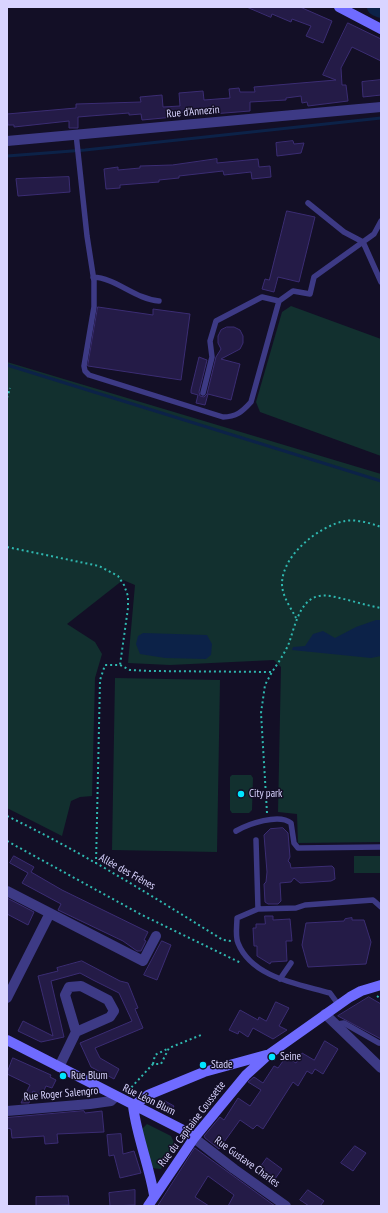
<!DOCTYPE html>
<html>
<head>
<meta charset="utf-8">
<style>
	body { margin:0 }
	#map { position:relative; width:388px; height:1213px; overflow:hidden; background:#130f26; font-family:"PT Sans Narrow",sans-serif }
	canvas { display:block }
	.frame { position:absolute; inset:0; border:8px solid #d9d4ff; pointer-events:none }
</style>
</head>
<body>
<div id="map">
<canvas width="388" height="1213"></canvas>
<div class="frame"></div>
</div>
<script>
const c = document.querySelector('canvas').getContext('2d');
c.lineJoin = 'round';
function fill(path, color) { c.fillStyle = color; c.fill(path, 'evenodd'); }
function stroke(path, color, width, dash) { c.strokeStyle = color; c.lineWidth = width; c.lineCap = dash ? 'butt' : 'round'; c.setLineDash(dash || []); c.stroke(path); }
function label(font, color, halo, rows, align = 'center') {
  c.font = font + ' "PT Sans Narrow",sans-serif'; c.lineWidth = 3; c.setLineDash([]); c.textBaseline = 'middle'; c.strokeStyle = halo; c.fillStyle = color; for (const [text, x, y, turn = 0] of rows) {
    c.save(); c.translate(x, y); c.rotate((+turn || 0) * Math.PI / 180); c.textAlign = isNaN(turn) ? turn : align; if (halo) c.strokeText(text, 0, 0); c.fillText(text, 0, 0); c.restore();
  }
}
const green = new Path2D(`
	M291 306 381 339V456L260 412 256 402 282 312Z
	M7 362 381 474V842L298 843 297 814 278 812 281 667 274 660 170 665 128 663 135 585 123 580 67 624 95 642 102 654 95 678 92 796 80 797 71 801 62 836 7 808Z
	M115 678 220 680 217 852 112 850Z
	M232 775H251L253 778 252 810 249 813H232L230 810V777Z
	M354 856H381V873H354Z
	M147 1124 171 1136 175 1145 161 1169 152 1168 140 1131Z`);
const water = new Path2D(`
	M376 620H381V656L371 658 292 650 293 647 305 646 313 634 323 631 335 638 356 627Z
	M143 633 207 635 212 644 211 655 206 659 165 658 140 654 136 644 138 636Z`);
const stream = new Path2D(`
	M7 156 85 150 381 118
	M7 365 381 481`);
const river = new Path2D(`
	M376 7 381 9`);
const building = new Path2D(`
	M247 7H300L332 21 323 43 306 36 311 26 292 19 291 22 272 14 271 17Z
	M348 23 381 39V61L352 47 341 68 342 85H346L348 101 308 106 307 102 302 103 301 96 286 98V100L250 102V111L212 114V111L196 113V115L187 116V110L174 117 142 120 141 114 129 115V113L90 116 78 117V128H69V121L14 127V125H8L7 114 76 108V104L141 102 140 97 162 95 163 107 180 106 179 93 203 91 204 100 230 98 229 89 239 88 240 92H255L254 87 336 80 323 75Z
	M381 80V95L363 97 362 82Z
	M293 141 294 144 304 143 301 153 277 156 276 143Z
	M217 159V163L258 159 259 167 270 166 271 177 252 179 251 172 224 175 223 171 179 176V178L159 180V182L120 185V188L106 189 104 169 118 167V170L140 168V166L172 165Z
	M69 177 70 192 18 196 16 179Z
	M287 211 315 217 299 282 278 277 274 292 262 289 265 279 269 280Z
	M98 307 153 315V309L190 314 181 380 88 366Z
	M227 327H234L240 330 243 336V343L240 349 221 359 240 364 231 400 208 394 205 405 196 403 198 395 191 393V390L199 357 207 360 199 392 200 396 204 397 207 394 216 357 221 349 218 343V336L221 330Z
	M283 828 288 833 290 857 288 861 290 863 291 868 332 866 334 868 335 879 331 881 300 883 294 878 291 882 280 883 281 901 278 904H268L265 902 264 884 266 882 267 872 264 835 270 829Z
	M14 856 34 867 31 872 62 890 148 932 144 940 146 941 141 951H137L123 941 58 910 61 904 22 883 28 873 10 863Z
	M7 898 34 912 28 925 7 914Z
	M265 916H273V920L290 919 292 941H286L287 961 271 962 270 964 257 956V946H254L253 928H256V924H265Z
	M352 918V920H364L371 942 366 964 308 967 302 945 306 923 344 921 345 919Z
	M162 941 171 945 157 980 144 975Z
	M82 961 120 981 128 983 138 1008 135 1009 143 1028 95 1048 100 1058 119 1069 114 1079 91 1067 80 1043 132 1021 119 993 93 980 80 973 51 981 64 1037 41 1042 18 1031 23 1021 53 1036 38 976 58 971 57 968Z
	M369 997 381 1004V1039L338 1016Z
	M276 1002 289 1008 279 1026 287 1030 273 1039 253 1028 248 1037 239 1031 238 1034 229 1030 240 1010 258 1020 259 1017 266 1021Z
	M325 1041 338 1049 323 1074 315 1069 312 1074 307 1071 298 1086 293 1082 263 1129 257 1125 253 1129 240 1120 219 1149 205 1138 204 1136 220 1117 224 1120 238 1098 250 1106 261 1090 248 1082 254 1077 263 1083 274 1066 278 1068 286 1057 296 1063 302 1053 314 1060Z
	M13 1058 51 1075 50 1077 56 1080 52 1088 46 1086 42 1095 33 1091 29 1103H21L30 1085 7 1074Z
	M165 1101 174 1106 170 1113 161 1109Z
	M84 1111 85 1113 102 1111 104 1132 57 1134 58 1143 45 1144 44 1136 12 1138 11 1129 7 1128V1118Z
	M121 1134 123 1154 134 1151 141 1173 120 1178 114 1155 109 1156 107 1135Z
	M355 1146 366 1153 353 1171 341 1163Z
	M195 1148 210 1159 275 1206H228L234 1195 208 1176 195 1197 209 1206H158Z
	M267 1158 282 1169 275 1179 260 1168Z
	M135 1190V1205L110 1206 109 1193Z
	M308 1190 324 1201 320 1206H309L300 1200Z
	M62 1196H68L69 1205 36 1206V1197Z`);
const path = new Path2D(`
	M7 398 10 388
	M7 547 99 566 118 576 124 585 128 596V608L120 665
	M296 618C291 608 282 596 282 584 282 555 319 526 345 521 357 519 370 523 381 527
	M267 813 261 713 265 685 272 672
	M7 816C82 852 152 896 223 940L231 941
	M7 841 142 915 241 963
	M96 864 100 680 105 665H120L130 670 150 671 272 672C278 663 285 653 289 643 296 623 301 591 330 596 347 599 364 605 381 608
	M377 996 381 999
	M153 1064 155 1055 169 1048
	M128 1091 153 1064H161L169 1048 201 1035`);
const lane = new Path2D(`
	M76 134 87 236 94 281V307L84 366 85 371 89 375 223 417C236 417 242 412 251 402L279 301
	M308 203 344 232 363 242 381 282
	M93 277C116 278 135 299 159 301
	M203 393 212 357 210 341 216 321 262 297 279 301 293 291 310 294 314 277 374 234 381 221
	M236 831C248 824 279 813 291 823L294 843 298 848 381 847
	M256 840 258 909
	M280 979 291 963
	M338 1004 330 993C299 984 252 978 238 943 235 936 237 925 237 918L258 909 296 908 305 905 373 900 381 907
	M337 1024 344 1023 379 1043`);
const street = new Path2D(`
	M7 141 381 107
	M7 891 143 961 156 936
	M7 998 50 913
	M325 1014 381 1068
	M59 1067 76 1032 110 1017 114 1011 108 1000 81 986 69 987 65 995 76 1032
	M7 1111 90 1104 111 1101 115 1097
	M194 1138 234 1169 286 1206`);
const secondary = new Path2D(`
	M339 7 381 29
	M7 1040 185 1131 194 1138
	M133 1106 148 1095 204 1072 266 1055
	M133 1106C137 1137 149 1165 154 1195
	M148 1206 194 1138 246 1075 268 1055 350 997 361 991 381 985`);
const markers = [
	[241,794,4,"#00e5ff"],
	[272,1057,4,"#00e5ff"],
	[203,1065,4,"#00e5ff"],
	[63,1076,4,"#00e5ff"]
];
const streetNames = [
	["Rue d'Annezin",193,112,-5],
	["Allée des Frênes",127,872,29],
	["Rue Roger Salengro",61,1094,-5],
	["Rue Léon Blum",149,1100,26],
	["Rue du Capitaine Coussette",192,1124,-53],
	["Rue Gustave Charles",247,1162,36]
];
const poiNames = [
	["City park",249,794],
	["Seine",280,1057],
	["Stade",211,1065],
	["Rue Blum",71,1076]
];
fill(green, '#12302f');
fill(water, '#0c2248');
stroke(stream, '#0c2248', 3);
stroke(river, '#0c2248', 18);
fill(building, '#241b47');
stroke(building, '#3b2d73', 1);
stroke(path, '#2fb8b0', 2, [2, 3]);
stroke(lane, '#3d3a85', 5.5);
stroke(street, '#3d3a85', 10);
stroke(secondary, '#6f6bff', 10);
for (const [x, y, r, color] of markers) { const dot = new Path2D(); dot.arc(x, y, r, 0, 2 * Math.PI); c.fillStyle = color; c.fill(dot); stroke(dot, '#130f26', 1.5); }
label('11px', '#d9d4ff', '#130f26', streetNames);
label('11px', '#d9d4ff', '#130f26', poiNames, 'left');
</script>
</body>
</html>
